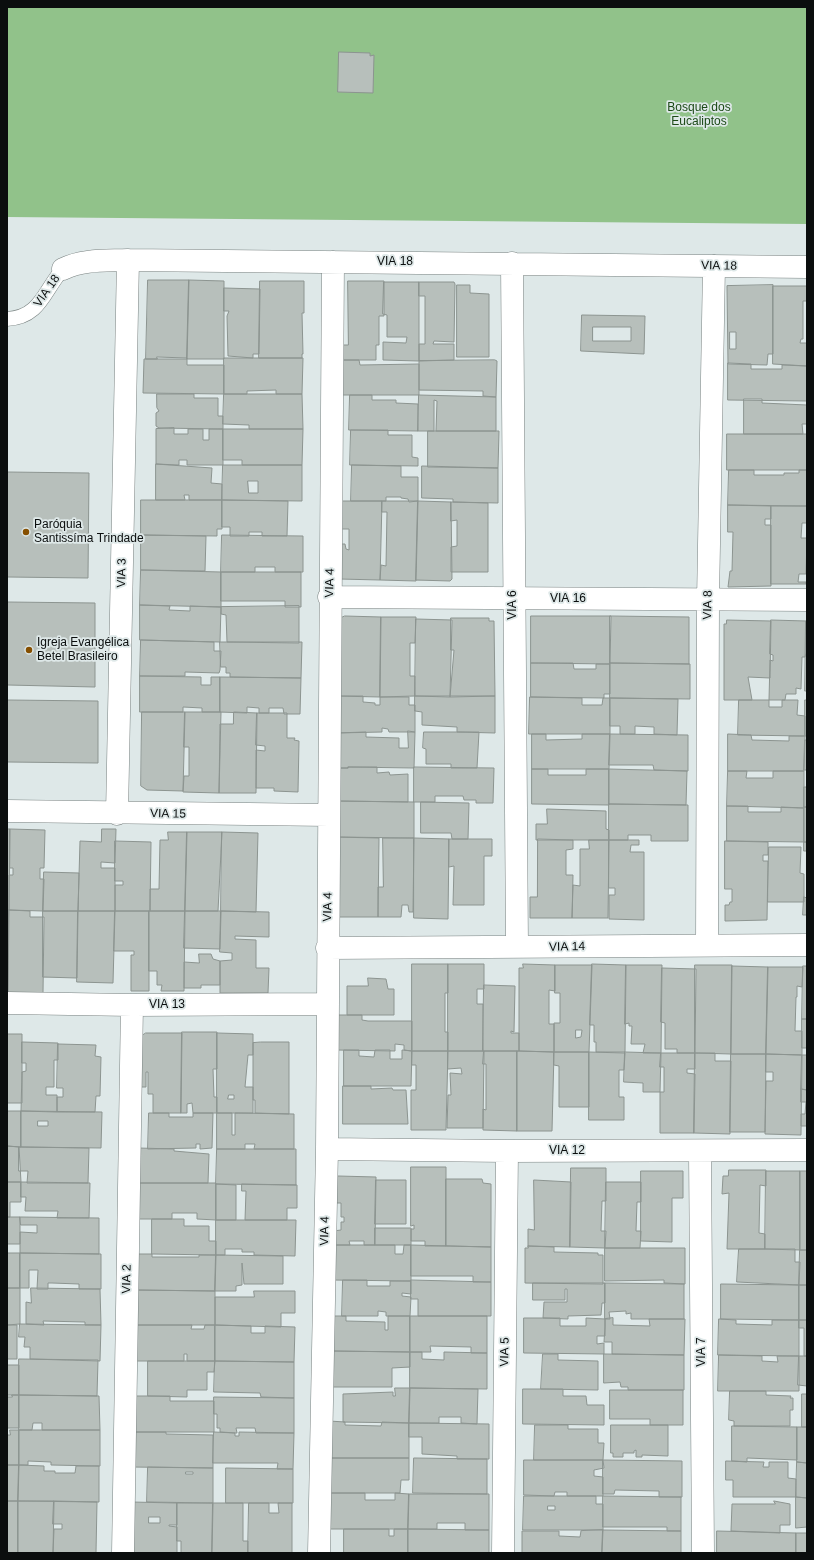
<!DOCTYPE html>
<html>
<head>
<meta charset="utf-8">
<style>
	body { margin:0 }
	#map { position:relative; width:814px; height:1560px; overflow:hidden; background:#dee8e8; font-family:Arial,sans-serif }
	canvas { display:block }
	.frame { position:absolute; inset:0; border:8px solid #0b0e0e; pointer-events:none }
</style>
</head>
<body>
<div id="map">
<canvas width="814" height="1560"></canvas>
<div class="frame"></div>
</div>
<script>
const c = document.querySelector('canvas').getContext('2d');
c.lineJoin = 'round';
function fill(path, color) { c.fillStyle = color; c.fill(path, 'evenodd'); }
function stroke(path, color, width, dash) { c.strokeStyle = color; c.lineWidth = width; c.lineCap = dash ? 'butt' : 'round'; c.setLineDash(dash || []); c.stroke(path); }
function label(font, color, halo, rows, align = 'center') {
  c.font = font + ' Arial,sans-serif'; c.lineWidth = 3.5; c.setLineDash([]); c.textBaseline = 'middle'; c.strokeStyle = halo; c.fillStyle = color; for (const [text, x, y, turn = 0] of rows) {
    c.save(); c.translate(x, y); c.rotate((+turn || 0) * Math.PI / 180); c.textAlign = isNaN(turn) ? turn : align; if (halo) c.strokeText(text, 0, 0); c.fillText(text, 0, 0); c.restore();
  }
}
const green = new Path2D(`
	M7 7H807V224L7 217Z`);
const building = new Path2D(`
	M339 52 370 53V56L374 55 373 93 338 92Z
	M148 280H189L187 359H146Z
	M189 280 224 281V359H187Z
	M260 281H304V313H302L303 354H302V358H259Z
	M348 281H384V316H379V345H376V360H341V345H348Z
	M384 282H419V361L383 360V342L406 343 407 337H387V315L383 314Z
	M419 282H454L455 284 454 342 434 341 433 344H454V360L419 361V344H425V296H419Z
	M457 285H470V293L489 294V357H457Z
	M773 285V354H768L767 365 728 364 727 286ZM730 332H736V349H730Z
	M773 286H807V301H803V339H801L800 343H807V366L773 364Z
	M224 288 260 289 259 354H253V358L228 356 227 316 229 311H224Z
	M582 315 645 316 644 354 581 351ZM593 327H631V341H593Z
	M157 357 187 358V365H224V394L143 393 144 359H157Z
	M224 358H303L302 394H276V390L247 391V394H224Z
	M339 360H359L360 365 419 364V395H338Z
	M495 360 497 361 496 397 483 396V391L419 390V361Z
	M728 363 751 364V369H782V365L807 366V401L728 400Z
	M157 394H194V398H218V416H223V429L159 428 156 426V413L159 411 157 408Z
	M224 394H302L303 429H249V425L223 424Z
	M350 395H372V400H396V403L418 404V431L349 430Z
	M419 395 496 397V431H436L437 401 434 400V431H418Z
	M744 399H762V403L807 405V424H802L803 434H744Z
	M174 428V434H188V429H203V440H209V429H223V465H187V460H179V465L156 464V429Z
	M223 429H303L302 465H242V460H223Z
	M351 430H388V435H412V457L418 458V466L350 465Z
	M428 431H499L498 468 428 467Z
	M727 434H807V470H727Z
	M156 464 212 468 211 483 222 484V500H189V495H184L185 500H156Z
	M223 465H302V501L222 500ZM248 481H258V493H249Z
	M352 465 401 466V477H418V501L409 502 408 499 401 498V497H386V501H351Z
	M422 466 498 468V503L453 502V499L422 498Z
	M729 470H754V475H784V473H799V470H807V506L728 505Z
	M7 472 89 473 88 578 7 577Z
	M141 500H222V529H217V536L141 535Z
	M222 500 288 501 287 536H262V532H249V536H230V527H222Z
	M340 501H382L380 580 339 579V544H345L346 549 349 550V529H340Z
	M382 501H418L416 581 380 580 381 565 386 566 387 512H382Z
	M418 501 451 502 452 579 450 581 416 580Z
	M451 502 488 503V572H451V547L457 546V520L451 521Z
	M728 505 771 506V519H765V525H771V586L728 587 730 571H732L733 532H728Z
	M771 506H807V523H802L801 538H807L806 574H799L798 582H806V584H771Z
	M141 535 206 536 205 571 141 570Z
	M222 535 303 536V572H275V567H255V572H221Z
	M141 570 221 572V607L140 605Z
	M221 572H301V607H285V601H221Z
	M7 602 95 603V687L7 685Z
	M140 605 170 606 169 610 190 611V606L221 607 220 642 140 640Z
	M299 606V643L227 642 226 615 221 614V607Z
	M345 616 381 617 380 697 335 696 339 619Z
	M531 616H611L610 664 531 663Z
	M610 616 689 617V664L610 663Z
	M381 617H416L415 643H410V676H415V696L380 697Z
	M451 618H489V621H494L495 696 450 697 454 650H451Z
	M416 619 452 620 450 697 415 696Z
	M727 620 771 621 770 678 748 677 752 700H724V624H726Z
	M771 620 806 621V653L805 657H802L801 689 796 688V694H786L785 700H769L770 660 773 661V655L770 654Z
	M806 621H807V691H805Z
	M141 640 214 642V651H221L220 670 219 673 185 672V676H140Z
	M220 642H302L301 678 230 677V673H226V667H221Z
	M531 663H573L574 669H596V664H610V694H604V698L531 697Z
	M610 663 690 664V699L610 698Z
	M140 676 201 677V685H211V677H220V712H202V708L183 707V712H140Z
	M220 677 301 678 300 714H284L283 708H269V713H259V708L247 707V713L220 712Z
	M337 696H363V702L375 703V705H380V697H409V705H415V732H389L388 729 382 728V732L336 733Z
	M415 696H495V733L457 732V727L422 725V712L415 711Z
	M530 697 582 698V705H602L603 698H610V734H529Z
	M610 698 678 699 677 735 654 734V727L635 726V734H620V726H610Z
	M7 700 98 701V763L7 762Z
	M739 700H769V707H782V700H798L797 715 805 716V736L738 735Z
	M805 700H807V736H805Z
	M142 712H185L183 791 147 790 141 786Z
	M185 712H221L219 793 183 792 184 776H189V747H184Z
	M234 712 257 713 256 793H219L220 724H233Z
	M257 713H287V738H295L294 740 299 741 298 792 274 791V788H256V750L265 751V746L256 745Z
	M408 731 415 732 414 768 348 767V768H335V733L366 732V737L399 738V748H408Z
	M424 732H479L477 768H451V764H426V749L423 748Z
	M532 734H546V740L582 739V734H610L609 769H532Z
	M610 734 688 735V771L654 770 653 765H609Z
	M728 734 751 735 752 740 789 741V736H805L804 771H728Z
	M805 740H807V770H804Z
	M348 767H377V773L389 772 390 775 408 774V802L337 801V768H348Z
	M414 767 494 768 493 803H476V800H464L463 796H435V802H414Z
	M532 769H548V775H586V769H609V805L532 804Z
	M609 769 687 771 686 805 609 804Z
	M728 771H747L746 778H773V771H804V808L727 806Z
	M804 787H807V807H804Z
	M337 801 414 802V838L336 837Z
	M421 802 469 803 468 839H452L451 833H421Z
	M609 804 688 805V841H651V835H628V840H609Z
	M727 806H748V812H781V807L804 808V842L727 841Z
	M804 807H807V842H804Z
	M547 809 606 811V829L609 830V840H536V824H547Z
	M7 829H10L9 910H7Z
	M10 829 45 830 44 868H40V879H44L43 911 9 910V875H13V868H10Z
	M102 829H116L115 863 101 862V868H115V911H78L80 841 101 842Z
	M168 832H187L185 911H150V889H159L160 840H168Z
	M187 832H222L218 911H185Z
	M222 832 258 833 256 912 221 911Z
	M333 837 379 838 378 917H333Z
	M383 838H414L413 912H409L408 905H402L401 917H378V887H383Z
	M414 838 449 839 448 919 414 918Z
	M449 839H492V856H484V905H453L454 866 449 867Z
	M538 839 573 840V849L566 850V875H573L572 918H530V897H537Z
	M589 840H609L608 918H572L573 885 580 886V849H589Z
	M609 840H639V845H631L630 852H644V920L609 919V895H615V888H609Z
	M115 841 151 842 150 911H115V885H123V881H115Z
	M725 841 768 842V855H763V861H768L767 920 725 921V905H729L730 902H732V889H725Z
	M804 842H807V851H804Z
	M769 847H801L800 873 804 874V902H768Z
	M44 872 79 873 78 911H43Z
	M804 897 807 898V915H803Z
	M7 910H9L8 993H7Z
	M9 910 30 911V917H44L43 993H8Z
	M43 911H78L77 978 43 977Z
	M78 911H115L113 983 77 982Z
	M115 911H149V991H131V955H134V951H114Z
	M149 911H185L184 991H161L162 985H157V971H149Z
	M185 911H221L220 949 184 948Z
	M221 911 269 912V937L235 936V939L256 940V968H269L268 993H220V961L232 960V953L220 952Z
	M199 954H211L213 959 220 961V985H201V988H184V962L199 963Z
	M412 964H448V993H445V1032H448V1051H412Z
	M448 964H484V989H477V1004H483V1051H448Z
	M523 964 555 965V991L549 990V1024H554V1052L519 1051V968H523Z
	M592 964 626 965 625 1052H596V1042H594V1025H590Z
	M555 965H592L589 1052H554V1023H560V993H555ZM576 1030H582L581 1037 576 1038Z
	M626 965H662L661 1053H643L645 1044H631L632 1026H629V1023L625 1024Z
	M695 965H732L731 1054 695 1053Z
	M732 966 768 967 766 1054H731Z
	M803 966H807V1019H802Z
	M768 967H803L802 987 797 986V997H796L795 1031H802V1055L766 1054Z
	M662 968 696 969 695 1053H677V1049H665V1023L661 1022Z
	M368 978 386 979 388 989H394V1015H347V986H368Z
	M484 985 515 986 514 1032 511 1031V1033H519V1051H483Z
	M333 1015H362V1020L368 1021H412V1051L404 1050V1045L395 1044V1051L337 1050Z
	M802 1019H807V1048H802Z
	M182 1032H217V1069H213L214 1097H217V1113H193L192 1103 187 1104V1113H181Z
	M146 1033H182L181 1113H153V1094H148V1072H146V1087H138L137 1039Z
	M217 1033 253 1034V1055H248L245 1087H253V1113H217ZM229 1095H234V1099H228Z
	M7 1034H22V1103H7Z
	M22 1042 58 1043V1060H54V1087H46V1095H57V1112L21 1111 22 1072 26 1071V1063H22Z
	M261 1042H289V1114L255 1113V1100H253V1043Z
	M58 1044 96 1045 95 1056 101 1057 100 1096H96L95 1112H57V1097H63V1088H57Z
	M344 1050H359V1056L374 1057 375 1050H390V1059H402V1050L412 1051 411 1086H344Z
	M412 1051H448L446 1130H411V1090H416V1065H412Z
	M448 1051H484L483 1128H447L448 1095H451L450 1073 462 1074 461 1068 448 1069Z
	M484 1051H517V1131L483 1130V1109L486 1110V1064H483Z
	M517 1051 554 1052 552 1131H517Z
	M554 1052H589V1107H559V1066L554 1065Z
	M589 1052 625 1053 624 1070H619V1097H624V1120H589Z
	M625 1052 661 1053 660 1092H643V1083L624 1082Z
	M661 1053H695V1069H687V1073L695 1074 694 1133H660V1092H664V1067H660Z
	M695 1053H715V1061H731L730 1134 694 1133Z
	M731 1054H766L765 1132H730Z
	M766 1054 802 1055 801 1135 765 1134 766 1081H773V1072H766Z
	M802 1055H807V1090L801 1089Z
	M343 1086H371V1089L392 1088 393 1090H406L408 1124H343Z
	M801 1089 807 1090V1126H801V1114H805L806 1102H801Z
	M7 1111H21V1147L7 1146Z
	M21 1111 102 1112 101 1148 21 1147ZM38 1121H48V1126H38Z
	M149 1113H169V1117H193V1113H213L212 1148 200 1149V1144H196V1148L148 1149Z
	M217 1113H232V1135H235V1113L294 1114V1149H254L255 1144H245V1149H217Z
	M7 1146 19 1147 21 1182H7Z
	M19 1147 89 1148 88 1183H27L28 1171H19Z
	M138 1148 174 1149V1151L209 1154 208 1183H137Z
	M217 1149H296V1185L216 1184Z
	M411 1167H446V1246H425V1241H411V1229H414V1225L411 1226Z
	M571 1168H606V1201H602L601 1231H606L605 1248 570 1247Z
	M729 1170H766V1186L760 1185 759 1233 765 1234V1249H727L729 1193 722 1194 723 1176H728Z
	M641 1171H683V1198H672V1242L641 1241Z
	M766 1171H800V1250L765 1249Z
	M800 1171H807V1250H800Z
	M338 1176 376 1177 375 1245H364V1241H349L350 1245H333V1231L341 1230V1222H344V1217H341V1203H337Z
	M446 1179H482L483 1183 491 1184V1247L446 1246Z
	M376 1180H406V1224H375Z
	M534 1180 571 1182 570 1247 528 1246V1229L534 1230Z
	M7 1182H21V1202H10V1217H7Z
	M21 1182 90 1183 89 1218H57L58 1211H25L26 1197H21Z
	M606 1182H641V1202H637L636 1231H641L640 1248H605Z
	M134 1183H216V1220L197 1219V1213H172V1219H134Z
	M216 1184 236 1185V1220H216Z
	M242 1184 297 1185V1208H287V1220H245L246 1191H242Z
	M7 1217H20V1244H7Z
	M20 1217 99 1218V1254L20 1253V1232L37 1233V1225H21Z
	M152 1219H184V1226H209V1241H216V1255L152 1254Z
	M216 1220H296L295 1256 254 1255V1252H242V1249H225V1255H216Z
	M375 1228H411V1245H375Z
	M332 1245H395V1254H403L404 1245H411V1281L332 1280Z
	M411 1245 491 1247V1282H473V1276H411Z
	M528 1246 554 1247V1252L598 1253V1255H603V1284L525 1283V1248H528Z
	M605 1248H685V1284L664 1283V1280L605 1281Z
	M739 1249H795V1262H800L799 1285 737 1282Z
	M800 1250H807V1285H799Z
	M7 1253H20V1288H7Z
	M20 1253 101 1254V1289H79V1284L52 1283H48V1289H37L38 1270H29V1288H20Z
	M135 1254H152V1257H199V1255H216L215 1291 135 1290Z
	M216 1255 283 1256V1284H244L242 1263V1285L236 1286V1291H215Z
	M343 1280H367V1286H390V1281H411V1294L402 1293V1296L411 1297 410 1316H386V1312L378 1311V1316H342Z
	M411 1280 491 1282V1316H418V1299H411Z
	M533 1283H605V1303H602L601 1315 568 1316V1319L543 1318 544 1302H567V1289H565V1300H533Z
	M605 1283 684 1284V1319H631V1313L626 1314V1311L609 1312 610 1319H605Z
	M721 1284 799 1285V1320L721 1319Z
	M799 1285H807V1320H799Z
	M7 1288H20V1324L7 1325Z
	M31 1288 100 1289 101 1325H85V1322L43 1321 44 1325 26 1324V1302L31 1303Z
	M135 1290 215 1291V1325H135Z
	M254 1291H295V1313H281V1327L215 1325V1297H254Z
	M329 1316H346V1321L385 1322V1330H388V1316H410V1352L329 1351Z
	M410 1316H487V1353H471V1347L430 1346 431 1352H410Z
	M524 1318H560V1326H586V1318L605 1319V1336H597V1344L604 1343V1354L524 1353Z
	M613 1318V1325L650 1326 649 1319H685L684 1355 612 1354V1342H604L605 1326V1319Z
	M719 1319 736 1320V1324L772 1325V1320H799V1356L718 1355Z
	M799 1320H807V1356H804V1328H799Z
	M20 1324 101 1325 100 1361 30 1359V1347H24L25 1337H19Z
	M7 1325H17V1359H7Z
	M136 1325H192L191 1329H204L205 1325H215V1361H187V1354H184V1361H135Z
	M215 1325 251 1326V1333H265V1326L295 1327 294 1362 215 1361Z
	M331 1351 410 1352V1367L392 1368V1387H331Z
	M410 1352H422V1359L444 1360V1352L487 1353V1389L410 1388Z
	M543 1354H558V1360L598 1361V1390L541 1389Z
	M604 1354 684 1355V1390H628V1387H621L620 1382 604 1383Z
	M719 1355 762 1356V1361L778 1362 777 1356H799V1391H718Z
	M799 1356H807V1386L798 1385Z
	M19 1359 98 1360 97 1396 19 1395Z
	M148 1361H215L214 1372H207V1390H187V1397L148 1396Z
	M215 1361 294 1362V1398L261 1397 260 1393 214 1392Z
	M7 1365H19V1395H7Z
	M395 1388H410L409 1423 343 1422V1394L393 1392V1396H395Z
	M410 1388 478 1389 477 1424 461 1423V1417H439V1423H409Z
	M523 1389H563V1396H586L587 1405H604V1425L523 1424Z
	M610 1390H683V1425H650V1419H610Z
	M730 1391H766V1395L791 1396 790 1398H793V1410H790V1426H734V1421L729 1420Z
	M802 1394H807V1427H802Z
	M12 1395H19V1428H7V1397H12Z
	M19 1395 99 1396 100 1430H42V1423H33L32 1430H19Z
	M131 1396H170V1401H214V1432H133Z
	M214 1397 294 1398V1433H256L255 1428H236L237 1433 220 1432V1428H217V1414H214Z
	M329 1421 345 1422V1425L381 1426 382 1422 409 1423V1458H329Z
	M409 1423 489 1424V1459H457V1456L422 1454V1437H409Z
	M535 1425H568V1429H598V1443H604L603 1460H534Z
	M611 1425H668V1456L642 1455V1457H636V1450L634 1451V1453H623V1457H613V1453H611Z
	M732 1426 797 1427V1460L747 1458V1462L732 1461Z
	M797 1427H807V1463L797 1462Z
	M10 1430H19V1465H7V1435H10Z
	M19 1430H100V1466L51 1465V1462L28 1461V1465H19Z
	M133 1432H166V1434L213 1435V1468L131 1467Z
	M214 1432 235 1433V1436H239V1432L294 1433 293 1469H277L278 1463H213Z
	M329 1458H409V1480H401L400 1493H329Z
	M414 1458 487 1459V1494L413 1493Z
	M524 1460H603L604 1468 594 1470V1476L603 1477V1496H567V1492H555L554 1496 524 1495Z
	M603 1460 682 1461V1497H659V1491L615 1490 614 1494H603Z
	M726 1461 764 1462 763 1467H769V1462H788V1478L796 1479V1497H733V1480H726Z
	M797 1462 807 1463V1498L796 1497Z
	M7 1465H19L18 1501H7Z
	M19 1465 44 1466V1471H55V1473H75L76 1466H99V1502L18 1501Z
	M148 1467 213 1468V1503L147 1502ZM186 1472H193V1474H186Z
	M226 1468 293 1469V1503H226Z
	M329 1493H365V1500H395V1493L409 1494 408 1529H328Z
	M409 1494H489V1530H465V1523H437V1529H408Z
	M524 1496H596V1504H603V1530H523ZM548 1506H555V1510H548Z
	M603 1496 681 1497V1531H667V1527H603Z
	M796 1497 807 1498V1527L796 1528Z
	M7 1501H18V1553H7Z
	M18 1501H54L53 1553H18Z
	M54 1501 97 1502 96 1553H53L54 1529H62V1524H53Z
	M774 1501 790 1504V1525H780V1533L731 1531 732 1504H775Z
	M131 1502 177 1503V1525H169V1526L177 1527V1553H131ZM149 1517H160V1523H149Z
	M177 1503H213L212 1553H181V1541H177Z
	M213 1503H243V1541H248V1553H212Z
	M249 1503H269V1513H279L278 1503H292V1553H248Z
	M344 1529H389V1536H394V1529H408V1553H344Z
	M408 1529 489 1530V1553H408Z
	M603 1530 602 1553H522V1531H559V1536L580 1537 581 1531Z
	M603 1530 681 1531V1553H602Z
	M717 1531 796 1533V1553H717Z
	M796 1533H807V1553H796Z`);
const lane = new Path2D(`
	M7 319C41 317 44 290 63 269`);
const street = new Path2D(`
	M512 263 517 947
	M63 269C83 259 106 261 128 260L807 267
	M329 597 807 600
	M7 811 329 815
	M117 814 128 260
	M707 945 708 600 714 266
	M327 948 807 945
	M7 1003 132 1005 326 1004
	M327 1149 507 1151 807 1150
	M700 1151 703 1553
	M123 1553 132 1005
	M319 1553 327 1149 333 262
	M503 1553 507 1151`);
const markers = [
	[26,532,4,"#864f00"],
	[29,650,4,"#864f00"]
];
const parkNames = [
	["Bosque dos",699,108],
	["Eucaliptos",699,122]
];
const streetNames = [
	["VIA 18",395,262],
	["VIA 18",719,266,1],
	["VIA 18",47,291,-55],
	["VIA 3",122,573,-89],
	["VIA 4",330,583,-89],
	["VIA 16",568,599],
	["VIA 6",513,605,-90],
	["VIA 8",708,605,-89],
	["VIA 15",168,814,1],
	["VIA 4",328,907,-89],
	["VIA 14",567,947,-1],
	["VIA 13",167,1005],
	["VIA 12",567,1151],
	["VIA 4",325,1231,-89],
	["VIA 2",127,1279,-89],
	["VIA 5",505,1352,-89],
	["VIA 7",702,1352,-90]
];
const poiNames = [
	["Paróquia",34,525],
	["Santissíma Trindade",34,539],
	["Igreja Evangélica",37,643],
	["Betel Brasileiro",37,657]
];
fill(green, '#91c28a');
fill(building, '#b7bfbb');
stroke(building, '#8c9490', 1);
stroke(lane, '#798281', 15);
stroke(street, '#798281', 23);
stroke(lane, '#fff', 14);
stroke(street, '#fff', 22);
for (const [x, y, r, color] of markers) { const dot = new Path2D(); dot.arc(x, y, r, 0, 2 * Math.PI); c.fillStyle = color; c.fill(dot); stroke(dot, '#dee8e8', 1.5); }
label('12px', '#1c4a17', '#dee8e8', parkNames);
label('12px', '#0b0e0e', '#dee8e8', streetNames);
label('12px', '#0b0e0e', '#dee8e8', poiNames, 'left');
</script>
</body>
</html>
